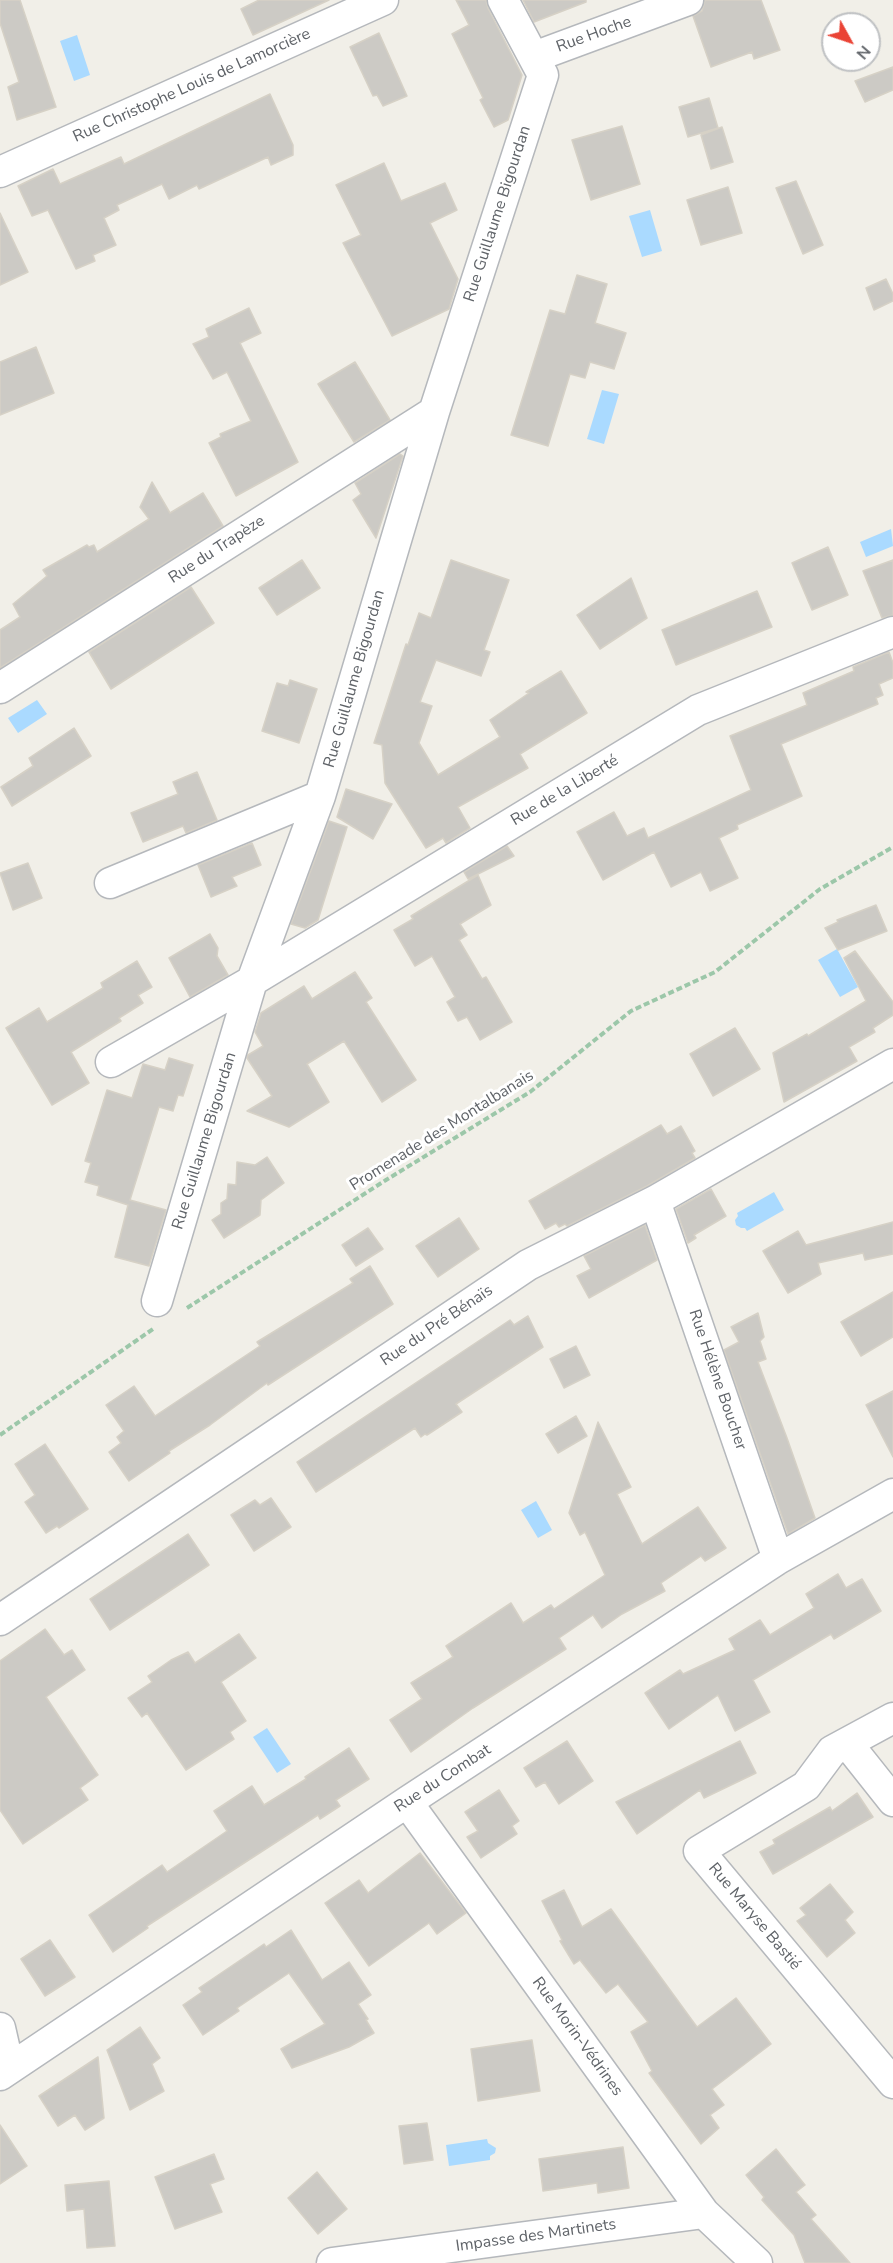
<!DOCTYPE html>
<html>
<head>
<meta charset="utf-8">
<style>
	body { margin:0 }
	#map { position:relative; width:893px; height:2263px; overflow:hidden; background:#f1efe8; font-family:"Nunito Sans",sans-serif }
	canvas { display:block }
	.north { position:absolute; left:821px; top:12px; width:60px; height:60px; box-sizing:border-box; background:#fff; border:2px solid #bfc1c3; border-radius:50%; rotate:130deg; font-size:16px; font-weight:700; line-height:24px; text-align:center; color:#5f6368 }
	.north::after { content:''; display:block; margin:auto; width:21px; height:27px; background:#ea4335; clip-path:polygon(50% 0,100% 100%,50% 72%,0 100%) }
</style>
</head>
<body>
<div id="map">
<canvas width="893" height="2263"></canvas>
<div class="north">N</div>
</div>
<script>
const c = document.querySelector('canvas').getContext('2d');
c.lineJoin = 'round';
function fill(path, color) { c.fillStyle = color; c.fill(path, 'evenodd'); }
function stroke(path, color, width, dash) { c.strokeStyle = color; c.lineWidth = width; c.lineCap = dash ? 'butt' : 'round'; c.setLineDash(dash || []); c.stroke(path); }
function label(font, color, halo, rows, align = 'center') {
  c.font = font + ' "Nunito Sans",sans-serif'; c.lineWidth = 6; c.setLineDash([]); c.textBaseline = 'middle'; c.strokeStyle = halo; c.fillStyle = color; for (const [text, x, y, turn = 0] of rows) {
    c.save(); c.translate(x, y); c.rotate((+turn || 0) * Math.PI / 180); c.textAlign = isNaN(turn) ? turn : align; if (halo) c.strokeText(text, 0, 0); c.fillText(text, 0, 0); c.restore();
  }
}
const water = new Path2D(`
	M77 35 90 75 74 81 60 41Z
	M650 210 662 251 642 257 629 216Z
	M602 390 619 394 604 444 587 439Z
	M891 529 893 546 866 557 860 542Z
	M37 700 47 714 18 733 8 718Z
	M837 949 858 987 840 997 818 960Z
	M774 1192 784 1210 747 1231 745 1228H741L736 1225 735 1220 738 1216 737 1213Z
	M536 1501 552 1530 538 1538 521 1510Z
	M267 1728 291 1764 277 1773 253 1737Z
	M487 2139 488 2143 496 2148 495 2153 490 2156V2160L449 2166 446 2145Z`);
const building = new Path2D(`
	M0 0H20L56 107 17 120 8 87 19 82 0 23Z
	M259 0H329L253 35 241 9Z
	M456 0H486L488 8 522 75 508 120 494 127 480 100 483 98 452 34 469 25Z
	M523 0H586V2L534 22Z
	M705 0H761L780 50 754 59 752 52 711 67 693 16 702 11Z
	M379 33 407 96 383 106 377 95 373 96 350 47Z
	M893 67V90L865 102 855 81Z
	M270 94 293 145V155L271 165 268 157 199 189 197 185 169 199 162 184 117 205 119 210 104 218 116 245 93 255 95 261 76 269 48 210 32 216 18 186 53 169 60 184 121 157 124 164Z
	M709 98 718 128 688 137 679 107Z
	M622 126 640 184 591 200 572 140Z
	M722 127 733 162 711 169 701 135Z
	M384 163 401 201 445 183 457 210 430 223 458 279 449 309 392 336 343 243 361 235 336 185Z
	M796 181 823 245 803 254 776 188Z
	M728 187 742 233 701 245 687 200Z
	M0 213 28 272 0 285Z
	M577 275 607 284 595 323 626 333 614 369 590 362 585 378 570 374 548 446 511 435 550 310 565 314Z
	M886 279 893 294V301L874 310 866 288Z
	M249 308 261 333 240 343 298 462 236 496 209 443 221 437 220 434 251 421 227 372 213 379 193 344 209 337 206 329Z
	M36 347 54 393 0 415V362Z
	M355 362 390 420 354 442 318 384Z
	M400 454 403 456 376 538 353 500 361 494 355 483Z
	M152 482 170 513 203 493 223 526 0 668V630L20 617 13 604 47 576 43 570 87 545 89 547 94 545 97 552 149 519 140 507Z
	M828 547 848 595 812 610 792 563Z
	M302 560 320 588 277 615 259 588Z
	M451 560 509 580 484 650 490 652 481 676 436 660 420 702 432 706 419 743 438 775 500 737 490 720 529 693 526 692 561 671 587 713 520 754 528 768 458 807 470 828 446 843 443 838 426 848 385 783 382 745 374 743 406 644 408 645 419 613 431 618Z
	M893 560V615L882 618 863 571Z
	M631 578 647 618 600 649 577 615Z
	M191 587 214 623 111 689 89 652Z
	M757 591 772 627 676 665 662 630Z
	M889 652 893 663V678L879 684 883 695 876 698 878 704 781 744 802 796 737 825 738 829 719 838 738 878 710 891 701 872 671 887 654 852 603 880 577 832 614 812 627 836 644 828 648 838 751 790 730 736 807 705 803 693 854 671 853 667Z
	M290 680 317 689 299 743 262 731 277 683 288 686Z
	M74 728 91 756 12 806 1 787 33 766 29 758Z
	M197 772 217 820 186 833 183 826 143 842 131 813 178 794 173 782Z
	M346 789 392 804 373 839 337 817Z
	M329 821 347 827 318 920 305 928 291 924Z
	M252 843 261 865 232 877 237 886 211 897 198 865Z
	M507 846 514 856 468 879 464 872Z
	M28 863 42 898 13 910 0 873Z
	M478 875 491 905 460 924 467 935 459 940 482 979 486 977 512 1022 480 1040 467 1017 458 1021 447 1002 455 997 432 956 415 966 394 930 413 919 411 916Z
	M876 905 887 931 838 950 825 928 838 922 837 920Z
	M210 934 218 948 217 956 228 975 190 997 169 958Z
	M855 951 893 1002V1015L873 1028 875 1032 849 1047 857 1061 784 1102 773 1053 807 1034 808 1036 866 1001 844 958Z
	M137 961 152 987 138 995 143 1003 119 1018 121 1021 71 1052 89 1083 52 1105 6 1028 39 1008 47 1022 103 988 101 983Z
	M355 972 372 998 366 1002 416 1080 382 1102 344 1041 307 1064 329 1102 289 1127 247 1111 272 1096 247 1058 248 1055 263 1046 255 1032 261 1013 304 986 312 999Z
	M735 1028 760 1069 713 1096 690 1054Z
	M169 1058 193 1065 183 1096 178 1095 173 1111 159 1107 130 1200 166 1210 149 1266 115 1257 128 1205 97 1195 99 1186 85 1182 91 1163 85 1161 107 1090 132 1098 143 1064 165 1070Z
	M661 1125 667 1134 681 1126 695 1151 692 1153 695 1158 647 1186 567 1226 565 1224 559 1227 556 1223 545 1229 529 1201Z
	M267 1157 284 1183 261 1200 260 1215 224 1238 212 1220 221 1214V1203L227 1199 228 1184 236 1185 237 1162 255 1165Z
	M711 1189 726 1216 694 1235 696 1238 688 1243 676 1209Z
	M459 1218 479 1249 438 1277 416 1246Z
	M893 1222V1254L865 1260 863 1253 818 1263 821 1274 788 1293 763 1251 798 1231 806 1245Z
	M645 1225 657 1260 589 1298 577 1276 591 1269 584 1256Z
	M368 1228 383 1249 356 1266 342 1245Z
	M370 1266 393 1304 268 1385 267 1383 210 1425 169 1451 170 1453 129 1481 109 1452 121 1443 117 1437 124 1431 106 1405 134 1386 155 1416 260 1346 257 1342 353 1283 350 1279Z
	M893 1292V1337L861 1356 841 1322Z
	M758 1313 764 1337 760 1341 766 1359 758 1362 787 1438 815 1518 788 1534 724 1350 739 1342 731 1327Z
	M528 1316 543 1347 456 1404 462 1412 427 1435 425 1434 421 1437 415 1428 316 1492 297 1462 510 1320 514 1325Z
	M576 1346 590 1375 564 1388 550 1359Z
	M893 1391V1457L866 1405Z
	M576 1416 587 1436 558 1453 546 1434Z
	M598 1422 631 1487 617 1494 642 1544 698 1507 726 1548 705 1561 701 1556 661 1583 665 1591 622 1614 602 1628 593 1615 559 1638 566 1649 473 1708 411 1752 390 1720 422 1699 411 1683 453 1657 446 1646 511 1603 523 1623 551 1605 554 1609 605 1575 585 1532 580 1535 569 1513Z
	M45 1444 88 1509 59 1528 57 1526 46 1533 25 1502 35 1495 15 1464Z
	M271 1498 291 1527 254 1551 231 1515 255 1500 260 1505Z
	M188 1534 209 1565 110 1630 90 1599Z
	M838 1574 846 1588 862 1579 881 1611 834 1639 831 1634 753 1680 770 1712 735 1731 718 1695 669 1729 645 1693 680 1670 683 1674 735 1650 729 1639 760 1620 770 1635 814 1608 806 1594Z
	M45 1629 64 1655 72 1650 85 1670 46 1697 98 1775 80 1788 88 1800 23 1844 0 1810V1661Z
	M239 1634 256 1658 221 1682 246 1721 230 1732 234 1739 186 1770 147 1713 142 1717 128 1698 152 1682 148 1676 171 1660 188 1652 195 1663Z
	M567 1741 593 1781 559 1804 545 1782 536 1787 524 1768Z
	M740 1741 756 1773 704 1798 700 1790 637 1834 616 1802Z
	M349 1748 369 1779 336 1800 340 1806 320 1819 318 1815 147 1926 148 1928 113 1952 89 1915 162 1865 167 1872 227 1831 214 1811 252 1786 264 1805 306 1779 305 1777Z
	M499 1790 519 1821 512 1826 517 1834 481 1858 467 1837 478 1831 465 1812Z
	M857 1793 873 1817 773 1874 760 1852 775 1844 773 1840 830 1807 832 1811Z
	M420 1853 466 1913 437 1934 429 1923 369 1966 325 1903 359 1880 368 1893Z
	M830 1884 853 1912 845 1920 855 1933 827 1957 797 1921 806 1915 800 1908Z
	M564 1890 582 1927 611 1909 697 2027 736 1998 771 2044 712 2089 724 2105 710 2115 719 2128 701 2144 649 2073 652 2071 631 2032 648 2022 618 1984 606 1993 580 1960 574 1964 560 1941 562 1940 542 1901Z
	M291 1930 322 1980 349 1962 371 1995 358 2004 368 2019 366 2020 374 2033 349 2047 292 2068 281 2049 325 2024 289 1973 237 2008 239 2011 203 2035 183 2005 202 1992 199 1988 264 1944 266 1947Z
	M50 1940 75 1977 45 1996 21 1959Z
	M140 2027 160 2058 152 2064 164 2091 130 2110 107 2050Z
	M532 2040 540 2091 478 2101 471 2049Z
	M98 2057 104 2118 85 2130 75 2115 58 2126 39 2096Z
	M427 2123 433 2160 404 2164 399 2126Z
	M0 2125 27 2166 0 2184Z
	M623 2147 629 2188 598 2193 597 2183 543 2191 539 2159Z
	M776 2149 805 2185 796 2192 816 2215 811 2219 850 2263H805L794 2235 762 2200 764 2197 746 2175Z
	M214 2154 224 2179 210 2184 222 2212 175 2229 155 2177Z
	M317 2172 347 2209 318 2234 288 2198Z
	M109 2181 115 2246 87 2248 84 2209 67 2211 65 2185Z`);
const path = new Path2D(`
	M187 1308 386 1180 530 1092 631 1011 715 972 820 889 893 847
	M0 1435 153 1329`);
const minor = new Path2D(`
	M534 57 688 0
	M0 172 383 0
	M0 688 434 412
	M110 883 320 796
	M111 1062 252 981 698 710 893 632
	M655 1201 778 1559
	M157 1301 252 981 320 796 434 412 543 75 503 0
	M0 1620 528 1265 655 1201 893 1064
	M893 1718 832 1751 806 1786 699 1851 893 2083
	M847 1743 893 1801
	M407 1802 704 2213 757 2263
	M0 2028 5 2050 16 2064
	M0 2075 407 1802 778 1559 893 1494
	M332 2263 704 2213`);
const streetNames = [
	["Rue Hoche",594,35,-20],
	["Rue Christophe Louis de Lamorcière",192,86,-24],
	["Rue Guillaume Bigourdan",498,214,-72],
	["Rue du Trapèze",217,550,-33],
	["Rue Guillaume Bigourdan",355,679,-74],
	["Rue de la Liberté",565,791,-31],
	["Promenade des Montalbanais",442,1131,-32],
	["Rue Guillaume Bigourdan",205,1141,-73],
	["Rue du Pré Bénaïs",437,1326,-34],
	["Rue Hélène Boucher",717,1380,71],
	["Rue du Combat",443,1779,-33],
	["Rue Maryse Bastié",754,1917,50],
	["Rue Morin-Védrines",577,2037,54],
	["Impasse des Martinets",536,2236,-8]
];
fill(water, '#aadaff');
fill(building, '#cccac5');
stroke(building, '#d6d1c6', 1.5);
stroke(minor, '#b5b8bc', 33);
stroke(path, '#9cc7a9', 4, [6, 3]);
stroke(minor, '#fff', 30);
label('16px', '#5f6368', '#fff', streetNames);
</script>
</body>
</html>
